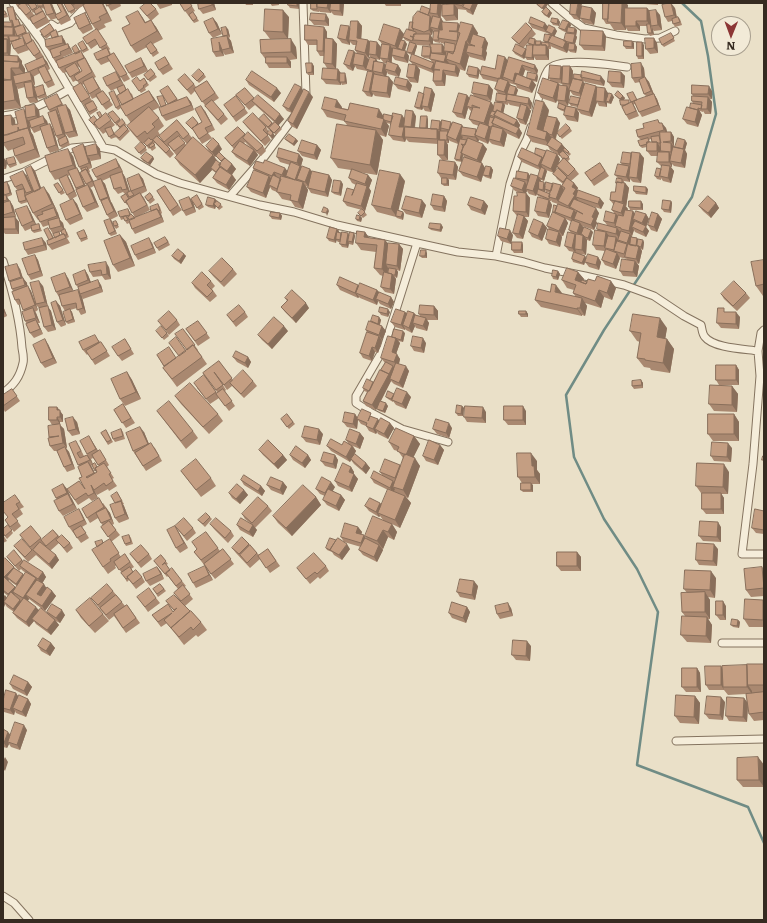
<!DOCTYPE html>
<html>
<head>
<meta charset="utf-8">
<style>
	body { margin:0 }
	#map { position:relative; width:767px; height:923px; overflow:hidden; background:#eae0c8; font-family:Literata,serif }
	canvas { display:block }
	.frame { position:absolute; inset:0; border:4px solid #362b21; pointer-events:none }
	.north { position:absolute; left:711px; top:16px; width:40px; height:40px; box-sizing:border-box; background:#f2ead7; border:1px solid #a79e8e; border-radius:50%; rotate:181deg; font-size:11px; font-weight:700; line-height:16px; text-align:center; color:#362b21 }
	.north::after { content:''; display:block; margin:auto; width:14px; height:18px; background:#8c3635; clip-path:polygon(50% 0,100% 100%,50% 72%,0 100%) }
</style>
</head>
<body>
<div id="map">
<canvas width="767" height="923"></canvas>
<div class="frame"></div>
<div class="north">N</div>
</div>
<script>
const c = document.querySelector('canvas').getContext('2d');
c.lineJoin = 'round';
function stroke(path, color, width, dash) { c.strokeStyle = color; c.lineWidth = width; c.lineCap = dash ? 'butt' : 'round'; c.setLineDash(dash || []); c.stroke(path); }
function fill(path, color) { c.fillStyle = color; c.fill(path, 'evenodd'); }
const stream = new Path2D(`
	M682 3 701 21 708 56 716 114 692 197 604 330 566 395 574 457 604 519 637 569 658 612 637 765 748 807 764 843`);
const street = new Path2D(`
	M13 3 42 42 103 147
	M303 3 306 94 304 99
	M552 3 570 18 584 28 616 35 645 39 660 38 675 31
	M36 33 51 24 57 28 70 23 87 5 93 3
	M536 109C539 97 541 81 548 70 558 56 611 65 627 67
	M3 116C28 113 49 101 70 89
	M3 179 24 172 72 148 93 146 115 150 156 174 180 183 260 205 294 212 337 225 417 243 458 252 496 256 524 262 545 268 585 276 624 285 654 296 684 316 701 325C702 328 702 334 705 337 713 348 745 349 758 351L760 376 753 464 742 554H764
	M230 196 265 156 294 117
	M417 243 384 348 356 396V403L370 412 402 429 448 442
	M496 256 510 184 520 153 527 139 531 127
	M3 261C12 289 20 319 22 348 23 353 24 359 23 363 20 377 14 385 3 393
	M758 351 761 333 764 330
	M722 643H764
	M676 741 764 739
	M3 896 14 903 29 920`);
const wall = new Path2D(`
	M15 3H35L38 8H39L37 6 52 4 56 14 61 12 57 3H62L71 20 61 25 57 18 51 20 47 15 45 8V9L41 8 50 22 37 29 30 19 29 20 20 9H19ZM28 5 33 13 34 12 36 15 35 16 27 6Z
	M64 3H71L76 11 71 14Z
	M71 3H103L112 21 104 24 106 27 98 31 110 49 109 50 111 54 114 53 130 79 124 82 110 61 101 65 97 60 102 50 98 44 91 49 83 38 96 30 92 24 83 6 76 10Z
	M106 3H120L121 6 111 11Z
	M156 3H172V5L160 9Z
	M179 3H190L195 11 193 12 199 21 194 23Z
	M198 3H214L216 10 203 14 199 9Z
	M224 3H241V4Z
	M245 3H253V5H246Z
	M270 3H279V5L272 6Z
	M288 3H299V9L290 8 288 5Z
	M311 3H344L343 16 334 15 331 12V13L320 12 319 11V12L313 11 311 9Z
	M384 3H401V6H386Z
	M431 3H441L442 5H446L445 3H478L473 15 467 12 466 10 457 9 458 20 446 21 442 16V8L441 18 443 22 458 23 460 26 478 33 477 35 488 43 486 51 487 53 485 61 470 57 469 56 465 71 459 69 460 70 458 77 446 75 445 86H436L433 81V73L418 67 420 70 418 83 410 82 407 77 413 65 410 61 412 55 409 54 407 52 410 42 405 40 403 37 409 30 413 22 420 12 430 9ZM433 30 434 32 433 39 430 36 432 35ZM433 40 435 42 440 43V42L441 43 445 44V48L442 44H433ZM415 43 417 45 431 46 422 56 424 58 430 59 432 62 414 55 417 46Z
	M536 3H548V4L546 7 552 13 549 18 544 15 542 12 544 10 538 6Z
	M571 3 580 20 574 19 570 14Z
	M643 3H658V5L644 4Z
	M628 5 627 8H647L650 11 660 15 662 30 654 31 653 30 654 35 650 36 648 33 647 26H640V31H628L626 28V30H614L610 24H606L603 19Z
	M13 7 14 9 17 20 20 22 21 25 25 27 27 33 30 35 32 40 36 45 44 57H43L47 62 50 69 48 70 55 85 48 88 45 83 40 73 33 77 35 85H34L35 88 43 85 47 97 39 99 37 97 36 93 38 102 30 103 27 98 25 87 18 89 17 87 21 108 3 110V36H4L3 35V19L4 22H10V21ZM23 36 25 41 20 39V38ZM10 40V41L11 44H12L14 49 18 54 29 50 28 48 37 60 28 73 25 74V69L22 64V61L10 56 11 44 10 43Z
	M140 8 156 9 159 14 151 21 156 27 163 39 153 44 159 53 153 57 147 47 136 53 131 46 130 24 138 11 145 22 150 20Z
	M592 8 596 13 594 25 584 23 580 18Z
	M675 8 677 17H678L680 19 682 25 675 27 672 21 668 22 665 17Z
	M3 11 7 13 8 17 3 18Z
	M85 13 88 18 93 29 83 34 79 29Z
	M289 17 288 39H270L264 31Z
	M213 18 217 23 222 34 213 38 209 33Z
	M329 19V26L314 25 310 20Z
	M558 19 560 22 559 26 553 25 551 22Z
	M358 21 362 26 361 39 368 40 370 42 381 47 380 60 376 59 378 62 384 63 386 65 387 63H384L380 58 382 44 379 40 404 34 402 40 407 44 405 51 409 56 408 63 395 60 392 56V63L398 65 401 70 399 77 388 74 387 72 386 76 393 82 390 98 375 96 373 94 372 97 367 96 363 91 368 72 367 71 357 69 355 66 353 71 348 69 344 64 356 53H357L355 50 356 45H353L350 42V45L342 43 338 38 349 26 350 29ZM369 55 371 58 369 59 367 57 369 58Z
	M569 22 571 25 570 27 577 30 576 36 577 37 575 44 577 47 576 53 570 52 568 49 567 53 552 47 551 46V49H549V60H536L534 57V60H527L525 57 526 56 524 59 515 54 513 51 519 45 512 38 532 29 536 34 532 38 535 39 537 41H541L542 43 545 42 544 41 549 34 547 33 532 28 529 23 548 26 557 31 554 37 564 41 567 33 561 30 559 28ZM529 42 528 43 529 45 526 50 523 48Z
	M50 24 55 31 58 33 59 37 62 36 65 41 66 44H68L71 49 73 53 63 57 64 58 75 54 78 48 80 51 84 56 96 77 94 78 102 92 103 91 113 105 106 110 96 97 92 99 84 84 82 85 98 110 90 115 73 88 79 84 77 80 73 82 67 72 63 73 59 68 57 63H56L53 58 50 52 46 47 52 38 51 35 46 39 40 31ZM80 66 82 71 81 72 78 67Z
	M324 27 327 32V38L333 39 337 44 336 69H338L341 73 346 76 347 84 342 85 341 83V85L326 84 322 79 327 68 324 63V56H320L317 51V45H308L305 40Z
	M228 29 230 37 229 38 231 41 234 53 225 55 223 52 224 56 216 57 213 52Z
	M672 35 675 41 664 47 662 45Z
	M606 36 605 51 584 50 580 45Z
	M632 41 634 43V49H626L624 46Z
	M657 43 658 53 650 54 646 49Z
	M85 44 89 50 83 53 82 51Z
	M644 45V59H638L637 56Z
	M296 47 297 59 290 60 291 62V68H269L266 63V60L261 53Z
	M165 57 173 69 163 75 159 70Z
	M509 57 538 70 537 74 525 70 523 76 527 78 538 76 537 82 533 81 536 85 532 93 517 88 516 85 509 83 511 85 518 90 516 96 529 98 532 103 531 109H529L531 111 526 125 520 123 517 118 520 107 510 105 508 103V105L504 104 505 105 503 113 517 120 520 125 519 128 522 133 519 139 506 133 507 134 504 147 492 144 489 141 488 144 479 140 478 142 487 149 481 163H482L485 168 491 167 493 170 491 179 485 177 483 175 484 171 481 182 463 176 459 171 464 157 463 155 462 162 456 161 455 159 458 144 450 141 449 140V143H447L448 145V160H442L438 155V144L409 142 406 139 405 142 393 140 389 135 391 124 386 123 389 126 386 137 380 135 383 140 377 175 358 172 368 175 372 180 369 188 371 191 365 211H364L367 215 363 218 358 213 362 210 347 206 343 201 354 190 356 185 352 183 349 178 351 170 338 168 331 158 347 125 344 121 327 117 322 109 342 107V108L384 116H393L402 115 405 119 416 116 415 128H420L428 119V128L431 129 440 121 442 123H452L462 125 463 127 477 131 479 126 473 124 469 119 471 111 468 108 465 119 457 117 453 112 467 95 470 99 474 96 472 93 489 85 493 90 491 101 485 100 491 102 494 106 497 102 496 101 498 93 495 89 497 82 483 79 480 74 495 69 508 61Z
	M144 63 148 71 132 78 129 73Z
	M314 66V75H308L307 73Z
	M561 66 563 68 570 66 573 71V78L574 79V74L605 81 604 86 585 82 584 81 583 82 584 84 596 86 597 87 608 93V97H614L611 104 607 103V107L599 106 597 102 592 117 581 114 577 109 578 107 571 106 569 103 581 97 573 95 570 91 568 106 566 105 576 108 579 113 578 122 567 120 564 115 565 112 560 110 558 108 559 104 557 100 556 103 541 98 538 93 551 81 549 78ZM558 83 562 84 563 86 560 85Z
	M644 68 645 77 649 82 654 94 657 99 661 110 642 117 639 112 635 104 633 105 639 116 629 120 626 115 621 105 620 100 615 95 623 96 625 98 624 100 630 103 634 94 637 100 647 97 644 94 640 82 635 83 632 78Z
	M151 69 157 77 150 82 144 75Z
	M480 70 478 79 469 77 467 74Z
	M116 72 127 90 132 94 134 99 149 91 154 98 160 107 152 111 159 118 164 126 158 131 160 135 158 137 163 141 159 136 177 120 189 134 192 138 209 151 206 146 222 149 219 152 226 159 232 164 236 169 232 174 236 180 229 190 217 183 213 178 216 173 212 170 200 183 180 165 175 158 177 156 169 146 168 147 174 154 170 158 155 143 154 144 156 148 152 151 150 148 149 149 144 143 143 144 147 150 141 155 135 148 141 143 133 134 127 126 131 123 121 108 118 110 116 108V94L121 106H122L117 96 120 94 117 88 111 91 107 86ZM180 136 187 144 189 142 186 145 180 137ZM213 155 215 157 216 156 222 162 221 164 218 162Z
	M621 72 625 76 624 88 612 87 608 82Z
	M204 74 206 77 199 83 192 76Z
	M144 78 149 85 145 88 146 90 141 93 132 81H140Z
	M178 80 194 84 196 87 207 81 219 98 213 102 224 114 228 119 221 125 209 111 195 91 191 95 182 85Z
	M246 80 281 93 274 102 249 85Z
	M394 84 412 85 410 92 398 89Z
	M168 86 178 100 187 97 191 102 194 110 166 121 162 116 169 104Z
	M245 88 254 99 284 119 278 125 282 129 276 135 270 129 269 130 259 119 264 114 273 123 274 122 255 105 249 110 236 95Z
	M712 91V99H710L712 102 711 114H705L703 111V112L700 111V112L702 115 698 127 687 124 683 119 693 104 692 101 693 96 692 94Z
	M57 94 64 106 70 110 78 136 69 138 65 133 59 112 58 113 59 115 66 136 68 139 70 145 62 148 60 146 58 139 56 136 50 112 49 110Z
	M424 94H435L431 112 425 111 423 108 422 110 417 109 415 107Z
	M236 96 248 113 236 122 224 105Z
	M313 97 297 129 291 126 288 121 292 113 287 111 283 106Z
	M39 110 40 118 47 121 48 125 50 124 53 129 59 150 50 153 47 148 41 130 34 133 31 128 29 124 31 132 33 135 40 157 20 164 15 156 13 149 8 151 3 144V116L15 120V125L18 124 26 112Z
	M549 110 548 116 560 123 558 132 570 128 572 131 562 139 557 133 556 139 571 154 569 156 564 151 570 159 568 161 575 169 579 174 571 181 574 183 578 188 577 190 578 191 604 203 601 209 585 204 599 213 596 221 597 223 594 230 582 226 583 227 593 232 590 241 587 240 586 255 581 254 585 256 586 258 598 257 601 262 599 270 589 267 585 262 586 260 584 265 573 262 572 259 574 252 569 251 565 246 571 233 569 230 572 222 566 219 568 223 563 236H561L562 237 560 247 549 244 546 239 549 229 547 226 558 204 552 202 551 200V201H550L552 205 549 218 538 216 535 211 545 199 538 196 537 194 536 196 529 194 527 191 526 193 530 198 529 217H524L528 221 523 239 517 238 513 233 518 216H517L513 211 518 192 515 191 511 186 517 179 516 178 528 173 530 176 529 180 538 177 540 170 522 162 518 157 535 154H557L560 159 559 163 563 159 561 156H560L550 150 548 146 532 142 527 135ZM557 167 560 170 555 171ZM546 170 554 173 557 179 563 184 562 186H545V184L541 182V180L544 181 547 171ZM545 190 546 192 550 193V194L545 192Z
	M113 111 121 121 125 123 127 125 125 126 130 131 120 141 115 136 116 137 111 139 106 132 103 134 97 127 96 128 89 120H97L102 116 111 120 115 125 111 128 115 134 120 129 117 125V126L108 114Z
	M205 111 215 130 208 133 212 138 202 144 194 131 188 125 193 117 199 124 202 122Z
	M658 120 660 123 666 128 667 132H671L674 137V146L675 147 687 143 685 150 687 154 685 168 674 166 672 164V167H671L674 171 671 183 663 181 661 178V180L657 179 655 176 661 169 662 167 657 162 658 156H651L647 151V147L642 148 640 146 641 140 638 137 644 128ZM651 139 652 142H650L649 140Z
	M243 122 266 127 269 132 273 133 275 136 272 139 267 133V134L271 140 265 146 247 127Z
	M238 127 245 135 263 146 266 151 261 156 256 152 258 155 250 166 236 157 232 152 234 149 225 138ZM245 142 252 149 244 143Z
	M285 139H296L298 141 294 146 287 141Z
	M83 144 86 148 96 144 100 149 101 159 91 161 90 159 92 168 89 169 90 172 89 173 94 182 98 181 96 177 119 164 123 172H122L125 177 130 191H131L139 174 143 179 147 191 141 194 150 210 135 218 128 204 127 205 121 197 125 194 123 192 118 194 114 189 111 177 102 181 105 184 111 202 118 216 110 220 117 234 111 236 109 234 110 219 107 215 100 200 94 186 90 188 99 207 87 212 83 207 70 175 68 176 70 180 77 196 70 200 67 195 62 178 55 180 50 172 73 156 76 168 80 173 82 171 79 167ZM81 175 86 184 87 186H86Z
	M317 145 321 150 317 160 302 156 298 151Z
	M632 154 644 158 641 183 633 182 630 179V182L624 181V183H625L629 188 626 207 628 209 627 210 633 211 635 214H646L649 219 646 227 649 231 646 237 635 232 634 230 632 236V237L637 238 638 239 644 242 643 250 641 249 642 251 639 264 637 263 639 266 637 277 623 276 620 271 627 260V259L619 257 620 258 616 269 605 265 602 260 605 251 596 250 593 245 598 231 597 229 607 225 604 221 614 213 612 210 614 205 610 200 615 192 617 185 616 183 618 178 615 175 622 164 621 163Z
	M3 157 7 162 6 169H3Z
	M153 157 154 159 150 165 143 161 141 158Z
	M277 157 303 159 301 166V167L310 169 312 172 329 175 332 180 328 197 311 193 308 188V187L306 186 308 190 303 209 295 207 291 201 282 199 277 192 272 190 270 187 266 198 251 192 247 187 255 171 253 168 263 163 288 171 290 165 280 162Z
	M15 159 17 165 10 168 8 165Z
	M455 162 458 167 456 180 448 179 449 180V186H444L442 184V178H441L438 173Z
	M600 163 609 176 594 186 585 173Z
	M31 166 35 171 41 188 49 194 57 211 60 220 63 223 64 230 67 232 69 237 67 238 70 243 52 250 48 245 50 231 54 238H55L56 233 53 234 50 229 49 225 43 227 39 220H38L33 213 28 202 21 204 19 202 18 191 15 187 27 176 32 188ZM59 232H61L62 234 61 235Z
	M405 181 398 210 403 212 404 214 403 220 397 218 396 217 377 212 372 205Z
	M58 183 65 193 61 195 54 185Z
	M343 184 341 196 334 194 332 192Z
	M9 185 12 195 7 197 13 206 16 217H15L19 222V234H5L3 231V195H5Z
	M165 186 182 210 173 216 157 191Z
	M648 189 647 195 636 194 634 191Z
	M150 193 155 200 150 204 145 197Z
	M197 195 204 207 199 210 191 199Z
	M444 196 447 201 445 212 434 210 431 205Z
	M73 199 77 204 83 219 70 225 66 220Z
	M215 199 223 207 219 210 216 206 215 209 208 207 206 205Z
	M484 201 488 206 485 215 471 210 468 205Z
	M671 201 672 203 671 213 664 212 662 209Z
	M193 202 196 212 186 216 183 211Z
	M716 203 719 208 711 218 703 211 699 206Z
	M158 204 160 207 162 213 161 214 164 222 135 234 132 229 129 223 127 224 124 219 121 220 120 217 130 211 131 215 135 218 151 211Z
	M643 204V210H630L629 207Z
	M426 205 422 218 406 214 402 209Z
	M30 211 36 225 39 224 40 227 42 231 34 233 32 231V228L25 231 22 226Z
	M280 213 282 216 281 220 272 219 270 216Z
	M658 214 662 219 657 232 651 230 648 225Z
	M360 216 362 218 361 222 357 221 356 219Z
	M116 221 119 227 116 229 114 226Z
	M543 223 547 228 542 241 532 237 529 232Z
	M443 227 441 232 431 230 429 228Z
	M337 229 339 231 338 232 341 233 342 234 348 233 349 235 354 233 355 236 353 245 349 244V243L348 248 342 247 340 244 341 242H338L336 240V243L329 241 327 238Z
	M84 230 88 239 81 242 80 239Z
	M365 232 369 238 385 240 388 244H399L403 249 400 271 397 270 398 272 397 278 395 277 396 279 394 294 385 292 381 287 383 276 380 275 374 268 376 252 361 250 356 243Z
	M120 235 126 242 135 266 118 272 113 265Z
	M513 235 511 244 501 241 498 236Z
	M167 239 170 245 159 251 157 248Z
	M522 242 523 245V253H514L512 250Z
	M46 243 47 250 28 255 25 250Z
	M152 243 156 253 138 260 135 255Z
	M427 253V258H422L420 256Z
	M184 254 186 256 181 264 174 259 172 256Z
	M35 255 38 260 43 276 31 280 28 275Z
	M764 260V296H763L756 286Z
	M109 267 111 279 105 280 102 276 93 277 90 272Z
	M20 269 23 278 27 283V286L31 291 35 302 43 286 48 307 51 311 56 330 48 332 44 327 40 309 36 305 38 310 35 312 36 313 40 323H38L43 334 34 338 30 333 27 324 25 321 24 311 21 304 18 305 15 300 13 291 12 289 10 282 9 281Z
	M233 269 237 274 224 287 213 276 209 271Z
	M85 270 88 275 91 283 101 285 103 292 83 299 82 297 86 313 81 315 77 308 70 310 72 312 75 322 68 324 66 322 65 311 62 306 59 297 56 292 68 278 73 291 79 292 78 287 76 285Z
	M558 271 560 274 558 280 553 279 552 276Z
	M578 272 584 279 583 280 587 282 616 288 612 300 604 297 601 308 585 303 587 306 585 316 582 315V316L541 307 535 300 550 292 562 293 561 294 576 297 573 293 574 290 567 288 562 280Z
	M211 281 215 286 212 289 217 296 210 302 195 288 192 283Z
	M337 285 359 286 377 290 379 293 391 297 394 302 391 309 380 304 378 301 377 305 360 298 359 297 358 298 340 290Z
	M746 293 750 298 737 311 724 299 721 294Z
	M285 298 309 308 296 323 285 312 281 307 287 301Z
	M56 301 60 306 66 325 61 327 57 322Z
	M3 306 7 316 3 318Z
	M434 306 438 311V320H427L429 323 427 331 416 328 415 326 412 333 406 330 405 329V330L395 327 391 322 405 312 407 313H414L416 315 420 316 419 314Z
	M526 311 528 314V317H521L519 314Z
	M245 312 248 317 236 327 227 315Z
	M379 312H390L388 317 381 315Z
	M727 312 740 317 739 329 721 328 717 323Z
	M379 317 381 320 380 325 386 331 382 340V341L378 353 375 352 372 361 363 358 360 353 367 332 366 330 371 321Z
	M177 320 180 325 169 335 158 321Z
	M198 321 210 338 198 346 186 329Z
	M667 328 665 339H667L674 349 670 373 651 370 650 368 644 367 637 358 640 342 637 341 630 331Z
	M183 329 198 350V351L207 364 177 387 163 368 164 367 157 355 176 358 187 350Z
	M156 331 167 333 169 336 164 340Z
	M288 331 272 349 262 340 258 335Z
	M405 333 403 342 398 341 400 343 396 354 400 359 399 364 409 371 403 388 394 384 391 381 381 401 388 406 385 413 379 411 377 409 379 405 376 410 366 406 363 401 367 392 364 391 363 388 373 382 381 370 385 363 381 358 392 337Z
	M125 339 134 354 122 361 118 356Z
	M99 340 100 343 101 342 110 356 95 365 88 354 87 355 83 350Z
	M426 343 424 353 414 351 411 346Z
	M48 344 57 363 45 368 41 363Z
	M233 357H248L251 362 248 368 237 362Z
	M219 361 233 380 253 381 257 386 244 398 232 386 227 390 218 377 226 390 225 391 235 406 229 411 219 398 210 404 197 388 204 375 217 393H218L203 373Z
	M736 365 739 370V385H719L716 380Z
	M127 372 132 380 141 399 125 406 120 399Z
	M641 380 643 383V388L634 389 632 386Z
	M732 386 738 394 737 412 714 411 709 404Z
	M12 389 20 401 5 412 3 408V395Z
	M395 395 411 397 406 409 396 405 393 401V402L388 399 386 397Z
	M175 396 218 414 223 421 209 434 181 404Z
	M123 404 135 423 126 428 114 410Z
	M462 406 464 408 463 416H458L456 413Z
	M57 407 63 415V422H60V425L64 429 67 448H66L69 452 75 469 67 472 64 467 57 451H54L50 446V438L49 437 56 425H52L49 420Z
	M157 411 193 431 198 438 186 449Z
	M526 411V425H508L504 420Z
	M486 412V423L467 422 464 417Z
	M287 414 295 424 289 429 283 422Z
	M355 414 358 418 373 417 379 421 390 423 394 428 388 439 378 434 377 432 376 434 369 431 366 426 361 424 358 420 357 429 347 427 343 422Z
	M734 414 739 422V441H713L708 434Z
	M77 422 80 434 72 436 68 431Z
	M452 428 449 438 437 434 433 429Z
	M121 429 123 432 125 439 115 442 113 439Z
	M106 430 113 442 108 445 101 433Z
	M144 432 149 444 155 448 162 461 146 471 133 451Z
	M360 433 364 438 360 449 353 446 356 451 352 459 366 463 370 468 366 474 354 464 351 460 350 462 331 451 327 446 342 445 348 443 346 440Z
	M323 434 320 445 306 442 302 437Z
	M89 436 98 451 103 455 109 465 107 467 114 478 112 479 117 486 109 491 108 489 97 495 95 492 98 498 92 501 89 498 78 505 67 489H85L82 477 79 466 69 444 79 446 84 456 87 455ZM93 458 99 466 98 467 93 464 91 459ZM92 465 96 472 95 473 91 466Z
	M414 436 420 444 413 458 420 466 408 498 406 497 411 503 400 528 392 524 397 532 394 540 388 537 383 549 382 548 383 550 377 562 363 555 359 550 361 547 344 542 341 537 358 527 362 532 361 535 367 539 365 536 383 520 380 516 379 517 369 511 365 506 380 503 382 505 388 490 374 483 371 478 382 475 380 472 400 465 401 466 403 458 398 451 394 450 389 442Z
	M440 445 444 450 438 465 426 461 423 456Z
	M732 448 731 462 714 461 711 456Z
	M259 450 283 455 287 460 278 469 263 455Z
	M290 455H308L311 460 305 468 293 460Z
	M335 455 338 460 336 469 325 466 321 461Z
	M537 461V470L540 474V484H532L533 492H523L521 490 522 483 518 477Z
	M351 467 354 472V474L358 479 352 492 338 486 335 481Z
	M181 471 211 478 216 486 201 497Z
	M729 472 728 494H721L724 498V514H706L702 509 704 493H701L696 486Z
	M241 480 261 486 265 491 262 496 244 485Z
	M283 482 287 487 283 495 271 490 267 485Z
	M63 484 67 489 77 509 63 516 59 511 57 500 56 498Z
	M335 487 332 491 341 495 345 500 339 511 327 505 323 500 325 496 320 494 316 489Z
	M244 490 248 495 240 504 232 498 229 493Z
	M117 492 124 504H123L124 506 129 519 119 523 115 518V503Z
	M15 495 24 507 20 509 23 514 16 519 21 526 14 532 5 520 8 518Z
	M316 497 321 505 292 536 278 523 273 516Z
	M103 503 110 513 114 524 112 525 120 535 111 542 121 557 125 554 134 567 131 569 133 572 142 577 145 582 136 589 129 580 127 582 117 565 115 566 116 568 108 574 103 567 104 543 110 539 101 527 103 526 98 518 90 523 87 518Z
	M268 506 272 511 255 528 257 530 253 537 240 530 237 525 250 523 245 519 242 514Z
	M79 509 82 514 87 524 82 527 89 538 81 543 69 527Z
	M764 511V534L756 533 752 528Z
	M210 517 212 519 205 527 198 520Z
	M210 524 231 531 234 536 228 543 214 529Z
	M8 525 13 533 7 539 3 534V526L4 528Z
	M31 526 42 540 53 530 60 537 70 543 73 548 67 553 59 543 50 551 56 555 59 560 52 569 36 555 20 535Z
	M175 526 193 528 196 533 187 541Z
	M175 526 188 548 180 553 176 548Z
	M721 527V542L703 541 699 536Z
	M206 532 220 551 223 549 234 564 215 579 206 568 213 580 196 588 193 583 205 566 194 552 197 549Z
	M3 535 7 541 3 543Z
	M129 535 131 538 133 544 126 546 125 544Z
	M249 544 259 555 268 549 280 566 270 573 260 559 250 568 236 553 232 548Z
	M14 546 32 550 36 555 28 562 18 551Z
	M326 548 350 549 342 560 334 555 332 552 327 550Z
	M718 549 717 566 699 565 696 560Z
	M14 550 23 561 43 572 46 577 42 583 46 588 52 591 56 596 45 611 29 599 28 601 39 610 48 614 47 612 65 615 60 623 56 621 59 625 51 635 36 624 34 621 29 627 17 618 13 613 14 612 7 607 5 604 4 607H3V594L7 598 8 596 3 592V560L24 575 26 573 23 571 21 569 19 571 7 557ZM9 580 11 582 17 586 16 588 8 581Z
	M577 552 581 557V571H561L557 566Z
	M130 554H149L152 559 141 568Z
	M161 555 168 564 166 565 170 570 182 581 186 586 184 587 193 599 185 606 201 622 207 630 198 637 196 635 184 645 167 623 161 627 152 615 174 611 166 601 183 604 174 593 178 589 168 576 167 577 154 561Z
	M326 566 329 571 320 579 318 577 310 584 297 568Z
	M157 567 161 572 164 579 150 586 146 581Z
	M764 570V596L751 597 746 590Z
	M716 578 715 598 708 597 710 600V619H708L712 625 711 643 687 642 681 635 685 616 682 612 687 593 684 589Z
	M160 584 166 591 158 597 153 589Z
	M478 586 475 600 460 597 457 592Z
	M113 591 125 606 127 605 140 623 126 633 114 616 109 620 91 598Z
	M156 598 160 603 148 612 141 602Z
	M764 600V627H749L744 619Z
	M726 606V620H720L716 615Z
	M467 607 470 612 466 623 452 618 449 613Z
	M511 608 513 616 500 619 497 614Z
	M76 610 103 614 109 621 95 633 81 618Z
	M738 620 740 622 739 628 733 627 731 625Z
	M51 643 55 648 50 656 41 651 38 646Z
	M531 646 530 661 516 660 512 655Z
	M764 664V720L754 721 749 714 748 706 747 722 729 721 726 716 744 698 747 703 746 694 728 695 724 690H709L706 685 722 669 747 665V666Z
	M697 668 700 673 701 692H686L682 687Z
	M28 682 32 687 27 696 13 689 10 684Z
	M16 693 18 696 28 699 31 704 26 717 16 713 15 711 14 715 4 712 3 711V701Z
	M695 696 700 703 699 724 680 723 675 716Z
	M725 702 723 720 709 719 705 714Z
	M3 729 11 735 27 730 20 750 11 747 9 744 7 748 3 747Z
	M758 757 764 765V787H743L737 780Z`);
const shadedWall = new Path2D(`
	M50 3H52V4L58 18 54 13Z
	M61 3H62L71 20 67 15Z
	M102 3H103L112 21 107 13Z
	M212 3H214L216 10 212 5Z
	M297 3H299V9L297 6Z
	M328 3H332L330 10 331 12V13L327 8Z
	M340 3H344L343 16 340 11Z
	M438 3H441L442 6 440 19 437 14Z
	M473 3H478L473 15 470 10Z
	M546 3H548V4L544 10 542 8Z
	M578 3H582L580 20 576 15Z
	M622 3H626L628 5 626 26H625L626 28V30L621 23Z
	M671 3 675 8 677 20 674 15Z
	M454 4 458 9V20L454 15Z
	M13 7 14 9 18 22 16 20Z
	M592 8 596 13 594 25 590 20Z
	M647 8 651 13 650 26 647 21Z
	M283 10 289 17 288 39 283 32Z
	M656 10 660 15 662 30 658 25Z
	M138 11 143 18 150 30 145 23Z
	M550 11 552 13 549 18 547 16Z
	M85 13 88 18 93 29 90 24Z
	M326 14 329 19V26L325 21Z
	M430 16 434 21 430 27 433 30 432 35 429 30Z
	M213 18 217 23 222 34 218 29Z
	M441 18 444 23 442 34 438 29Z
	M558 19 560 22 559 26 557 24Z
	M151 20 156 27 163 39 157 31Z
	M358 21 362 26 361 43 357 38Z
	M636 21 640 26V31L636 26Z
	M12 22 14 24V28L15 30V38L13 35V28L12 27Z
	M569 22 571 25 567 33 565 30Z
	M458 23 461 28 460 33 458 32 461 36 457 31Z
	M545 23 549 28 546 31 547 33 543 28Z
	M473 25 478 33 474 46 470 44 473 49 467 41Z
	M349 26 352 31 349 40 350 42V45L346 40Z
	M226 27 228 29 230 37 228 35Z
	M324 27 327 32 326 56 323 51Z
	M652 27 653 30 654 35 652 33Z
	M555 28 557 31 554 37 552 34Z
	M575 28 577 30 576 36 574 33Z
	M400 29 404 34 398 51 395 46Z
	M603 31 606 36 605 51 602 46Z
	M430 34 433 39V46L429 41Z
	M575 34 577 37 575 44 577 47 576 53 574 50 575 45 573 43Z
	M8 36 10 39V43L11 44 10 58 7 53V39Z
	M62 36 65 41 67 48 63 43Z
	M227 36 231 41 234 53 230 48Z
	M485 38 488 43 486 51 487 53 485 61 482 56V48Z
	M654 38 657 43 658 53 654 48Z
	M291 39 296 47 297 59 291 52Z
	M333 39 337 44 336 69 332 64Z
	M368 40 372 45 369 54V58L365 53Z
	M405 41 407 44 404 52 402 50Z
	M466 41 471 48 466 52 469 56 465 71 460 64Z
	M566 41 570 46 567 53 563 48Z
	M632 41 634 43V49L632 47Z
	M219 42 222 50 223 52 224 56 220 51Z
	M377 42 381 47 380 60 376 55Z
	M642 42 644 45V59L642 56Z
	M68 44 71 49 73 53 69 48Z
	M416 44 417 46 414 56 412 53Z
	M442 44 446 49 444 51 446 52V56L449 60 446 59 449 63 448 67 444 62 445 57 442 53Z
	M390 45 393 50 391 64 388 59Z
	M546 45 549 50V60L546 55Z
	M534 46 533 55 534 57V60L532 58Z
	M526 49 528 52 524 59 522 56Z
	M81 51 84 56 96 77 84 58Z
	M354 51 358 56 353 64 355 66 353 71 350 66Z
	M406 51 409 56 408 63 404 58Z
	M365 55 369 60 366 69 367 71 363 66Z
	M18 56 22 61V64L25 69V75L19 68 18 63Z
	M43 57 47 62 50 69 46 64Z
	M287 57 291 62V68L287 63Z
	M505 57 509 62 503 77 504 80 503 84 500 79Z
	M141 58 144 63 148 71 144 66Z
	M376 59 378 62 375 71H373L377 77 371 91 373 94 372 97 369 92 373 73 372 71Z
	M312 63 314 66V75L312 72Z
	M384 63 387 68 385 69 387 72 386 78 382 73Z
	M434 63 437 68 434 69 436 71 435 74 431 69Z
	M641 63 644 68 645 82 642 77Z
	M398 65 401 70 399 77 395 72Z
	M416 65 420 70 418 83 414 78Z
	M456 65 460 70 458 77 455 72Z
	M522 65 525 70 522 79 519 74Z
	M535 65 538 70 537 74 534 69Z
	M561 66 565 71 564 84 560 79Z
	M570 66 573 71 572 89 569 84Z
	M11 68 16 75V83L15 84 17 87 21 108 15 100 11 80Z
	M478 68 480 70 478 79 477 76Z
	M338 69 341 74V85L337 80Z
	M443 70 446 75 445 86 442 81Z
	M30 72 34 77 35 85 32 80Z
	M116 72 120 77 124 85 120 80Z
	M621 72 625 76 624 88 621 83Z
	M345 73 346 76 347 84 345 82Z
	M515 73 519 78 515 83 513 81Z
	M537 74 538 76 537 82 535 80Z
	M601 76 605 81 604 86 600 81Z
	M93 77 96 82 103 93 99 88Z
	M389 77 393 82 390 98 387 93Z
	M645 77 649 82 654 95V94L657 99 661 110 658 105 654 96 651 91Z
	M408 80 412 85 410 92 406 87Z
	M532 80 536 85 532 93 529 88Z
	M508 81 511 86 507 96 504 92Z
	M583 81 586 86 583 98 579 93Z
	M32 82 35 87 38 102 34 97Z
	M558 83 562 88 556 103 553 98Z
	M43 85 47 97 45 94Z
	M489 85 493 90 491 101 487 96Z
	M567 86 570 91 568 106 565 101Z
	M596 86 600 91 596 101 597 102 592 117 589 112Z
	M709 86 712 91V99L708 94Z
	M301 87 304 92 293 114 289 109Z
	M516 87 518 90 515 98 513 96Z
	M277 88 281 93 274 102 271 97Z
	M605 88 608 93 607 101H606L607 103V107L604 102Z
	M432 89 435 94 431 112 428 107Z
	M149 91 154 98 160 107 154 100Z
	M309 92 313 97 297 129 293 124Z
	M424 94 422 106 423 108 422 110 420 108Z
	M612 94 614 97 611 104 609 102Z
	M467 95 471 100 467 106 468 108 465 119 462 114Z
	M623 96 625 98 622 102 620 99Z
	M187 97 191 102 194 110 191 105Z
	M708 97 712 102 711 114 707 109Z
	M529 98 532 103 531 109 528 104Z
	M337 100 342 107 340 114 335 107Z
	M491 102 494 107 491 116 490 115 491 117 488 128 484 123Z
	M544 102 549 110 542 137 537 129Z
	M632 102 635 107 639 116 636 111Z
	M503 103 505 105 503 115 501 113Z
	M35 105 39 110 40 121 36 116Z
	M66 105 70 110 78 136 74 131Z
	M201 106 205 111 215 130 212 125Z
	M527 106 531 111 526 125 523 120Z
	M576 108 579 113 578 122 574 117Z
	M698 108 702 115 698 127 695 122Z
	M24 109 27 114 26 118 29 121 31 132 33 135 40 157 35 149 28 128Z
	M379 109 384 117V119L389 126 386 137 381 129 377 117Z
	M56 110 59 115 67 139 63 134Z
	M413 111 416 116 414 132 411 127Z
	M280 114 284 119 278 126 275 121Z
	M11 115 15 120 16 130 12 125Z
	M402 115 405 120 404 127 407 132 405 137 406 139 405 142 402 137 399 127Z
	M43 116 47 121 49 128 45 123Z
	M427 116 428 119V132L426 129Z
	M557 118 560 123 555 140 552 135Z
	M517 120 520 125 518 130 514 125Z
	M440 121 442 123 441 132 439 130Z
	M662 123 666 128 668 135 664 130Z
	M50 124 53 129 59 150 56 145Z
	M462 125 465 130 461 135 463 137 459 145 456 140Z
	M489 126 493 131 489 139V141L488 144 485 139Z
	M519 128 522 133 519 139 516 134Z
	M437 129 441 134 440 144 437 139Z
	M476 129 480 134 475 135 479 140 478 142 475 137Z
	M503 129 507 134 504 147 500 142Z
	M376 130 383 140 377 175 370 165Z
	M547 132 553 139 551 147 545 140Z
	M671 132 674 137V146L671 141Z
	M273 133 275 136 272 139 271 136Z
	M447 137 449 140V143L447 140Z
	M296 139 298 141 294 146 293 144Z
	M445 140 448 145V160L444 155Z
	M685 140 687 143 685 150 687 154 685 168 681 163 683 149Z
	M657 142 660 147 661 156 657 151Z
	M671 143 675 148 674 156 671 152Z
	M83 144 87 149V156L90 159 92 168 89 163Z
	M96 144 100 149 101 159 98 154Z
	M219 144 222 149 215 157 212 152Z
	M483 144 487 149 480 164 477 160Z
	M562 144 566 149 560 156 557 151Z
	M317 145 321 150 317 160 314 155Z
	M68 149 73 156 78 173 73 165Z
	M254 150 258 155 250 166 247 161Z
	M669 152 672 157 670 161 672 164V167L669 162Z
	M462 153 463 155 462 162 460 160Z
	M640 153 644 158 641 183 637 178Z
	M299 154 303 159 301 166 304 171 297 179 299 182V185L295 180 300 167 297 163Z
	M557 154 560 159 554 174 551 169Z
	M213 155 218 162 211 168 212 170 200 183 195 175Z
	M3 157 7 162 6 169 3 164Z
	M153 157 154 159 150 165 148 163Z
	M542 157 546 162 541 164 543 168 542 171 538 166Z
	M116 159 119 164 123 172 119 167Z
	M455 162 458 167 456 180 453 175Z
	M482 163 485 168 481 182 477 177Z
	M232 164 236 169 231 176 227 171Z
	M31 166 35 171 44 196 40 191Z
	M629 166 632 171 629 177 630 179V182L626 177Z
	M670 166 674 171 671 183 668 178Z
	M491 167 493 170 491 179 489 176Z
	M77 168 80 173 87 190 84 185Z
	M285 168 289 173 286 176 287 178 286 180 282 175Z
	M86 169 90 174 96 186 92 181Z
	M310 169 313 174 309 187 305 182Z
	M545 169 547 171 544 181 542 179Z
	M23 171 27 176 36 196 32 191Z
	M122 172 125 177 130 194 127 189Z
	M274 172 277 177 276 181 272 176Z
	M528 173 530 176 528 183 527 180Z
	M139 174 143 179 147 191 144 186Z
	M400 174 405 181 397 217 391 209Z
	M67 175 70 180 77 196 74 191Z
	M232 175 236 180 229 190 226 185Z
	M329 175 332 180 328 197 325 192Z
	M368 175 372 180 369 188 371 191 365 211 361 206 367 187 365 184Z
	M269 176 273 181 269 185 270 187 266 198 263 193Z
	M538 176 541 181 536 196 533 191Z
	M447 178 449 180V186L447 184Z
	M101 179 105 184 111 202 108 197Z
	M341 181 343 184 341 196 339 193Z
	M7 182 9 185 12 195 10 193Z
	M303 182 308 190 303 209 298 202Z
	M525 182 528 187 526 189 527 191 526 193 530 198 529 217 526 212 525 195 522 190Z
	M544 182 545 184V192L543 190Z
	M574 183 578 188 577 190 579 194 576 197 578 200 570 207 572 210V211L568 206 573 194 572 187Z
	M625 183 629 188 626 207 622 202Z
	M88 185 92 190 99 207 95 202Z
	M561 185 564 190 558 201 560 204 556 199Z
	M44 187 49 194 57 211 52 204Z
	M646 187 648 189 647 195 646 193Z
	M140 193 144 198 150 210 147 205Z
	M6 195 9 200 10 205 7 200Z
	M444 196 447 201 445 212 442 207Z
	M189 197 193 202 196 212 193 207Z
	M108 198 112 203 118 216 114 211Z
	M600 198 604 203 601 209 598 204Z
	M73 199 77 204 83 219 80 214Z
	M215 199 217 201 214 204 216 206 215 209 213 206Z
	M422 200 426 205 422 218 419 213Z
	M549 200 552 205 549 218 546 213Z
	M10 201 13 206 16 217 13 212Z
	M484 201 488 206 485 215 481 210Z
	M641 201 643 204V210L641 208Z
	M671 201 672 203 671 213 669 210Z
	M716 203 719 208 711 218 708 213Z
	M624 204 628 209 624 218 621 213Z
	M27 206 30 211 37 226 33 221Z
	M54 208 58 213 60 220 63 223 65 231 61 226 59 219 57 216Z
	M596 208 599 213 596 221 597 223 594 230 591 225 592 217Z
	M157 209 161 214 164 222 161 217Z
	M328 209 329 211 327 216 326 213Z
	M574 210 578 215 574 219 575 221 574 223 571 218Z
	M633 211 636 216 633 219 635 222 632 227 634 230 632 236 629 231Z
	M403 212 404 214 403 220 401 217Z
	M280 213 282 216 281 220 279 218Z
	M616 214 620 219 616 226 614 223Z
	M646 214 649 219 646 227 649 231 646 237 643 232 645 227 642 223Z
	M658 214 662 219 657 232 654 227Z
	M360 216 362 218 361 222 359 220Z
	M524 216 528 221 523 239 519 234Z
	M15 217 19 222V234L16 229Z
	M565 218 568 223 563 236 559 231Z
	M110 219 112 221 117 234 115 231Z
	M543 223 547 228 542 241 538 236Z
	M580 223 584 228 581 238 577 233Z
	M441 224 443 227 441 232 440 230Z
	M617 228 621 233 620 239 616 234Z
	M337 229 339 231 336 243 334 240Z
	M510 230 513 235 511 244 507 239Z
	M591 230 593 232 590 241 588 238Z
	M365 232 370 239V245L364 237Z
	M559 232 562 237 560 247 556 242Z
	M606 232 609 236 605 248 604 246Z
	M348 233 349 235 348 241 349 243 348 248 346 245Z
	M354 233 355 236 353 245 352 242Z
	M575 234V249L576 251 575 252 572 248Z
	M630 234 633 238 630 248 627 243Z
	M120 235 126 242 135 266 130 258Z
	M583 235 587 240 586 255 582 250Z
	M616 237 619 242 615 252 614 250Z
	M42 238 46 243 47 250 44 245Z
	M149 238 152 243 156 253 153 248Z
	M385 240 391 247 386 264 388 268 387 276 382 269Z
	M643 240 644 242 643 250 641 247Z
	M522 242 523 245V253L521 250Z
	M399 244 403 249 400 271 397 266Z
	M639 246 642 251 639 264 636 259Z
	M426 250 427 253V258L425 256Z
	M617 253 620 258 616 269 613 264Z
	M184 254 186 256 181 264 179 261Z
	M35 255 38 260 43 276 40 271Z
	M585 256 586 258 584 265 582 263Z
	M598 257 601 262 599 270 596 265Z
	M635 261 639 266 637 277 633 272Z
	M106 262 109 267 111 279 107 274Z
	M17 264 20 269 23 279V278L27 283 28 290 21 277Z
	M396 269 398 272 397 278 395 275Z
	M85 270 88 275 92 285 88 280Z
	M558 271 560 274 558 280 556 277Z
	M578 272 584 279 581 285 575 280Z
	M65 273 68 278 74 292 70 287Z
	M392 274 396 279 394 294 390 289Z
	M98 280 101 285 103 292 100 287Z
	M39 281 43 286 48 307 51 311 56 330 52 325 48 306 45 302Z
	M611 281 616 288 612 300 607 293Z
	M358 285 362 290 356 293 359 297 358 298 355 293Z
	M556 285 562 293 560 300 555 292Z
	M28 286 31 291 38 310 35 305Z
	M78 290 82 297 86 313 83 308Z
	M377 290 381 294 376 299 378 301 377 305 373 300Z
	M599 290 604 297 601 308 595 301Z
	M391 297 394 302 391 309 388 304Z
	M582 298 587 306 585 316 580 308Z
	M56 301 60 306 66 325 63 320Z
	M306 303 309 308 296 323 292 318Z
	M3 306 7 316 3 311Z
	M434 306 438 311V320L434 315Z
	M33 308 36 313 40 323 36 318Z
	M577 308 582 315V316L577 309Z
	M70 309 72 312 75 322 73 319Z
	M388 309 390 312 388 317 387 314Z
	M526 311 528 314V317L526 314Z
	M405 312 409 317 403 325 405 329V330L401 325Z
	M736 312 740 317 739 329 736 324Z
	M414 313 418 318 413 323 415 326 412 333 409 328Z
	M379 317 381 320 379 326 378 324Z
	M426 318 429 323 427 331 423 326Z
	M660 318 667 328 664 347 657 337Z
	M36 320 39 325 43 334 40 329Z
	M284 326 288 331 272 349 268 344Z
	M382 326 386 331 382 340 379 335Z
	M403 331 405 333 403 342 401 340Z
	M379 336 382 341 378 353 375 348Z
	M396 338 400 343 395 357 392 352Z
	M423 338 426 343 424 353 421 348Z
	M45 339 48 344 57 363 53 358Z
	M667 339 674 349 670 373 663 363Z
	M372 347 375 352 372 361 369 356Z
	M397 354 400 359 398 367 394 362Z
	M248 357 251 362 248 368 245 363Z
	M736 365 739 370V385L736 380Z
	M393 366 395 369 391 377 389 374Z
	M406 366 409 371 403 388 399 383Z
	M127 372 132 380 141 399 136 392Z
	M389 374 392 379H390L391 381 376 410 372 405Z
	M641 380 643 383V388L642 385Z
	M732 386 738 394 737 412 732 405Z
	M407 392 411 397 406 409 402 404Z
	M394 394 395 396 392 400 393 402 391 399Z
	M386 403 388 406 385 413 383 411Z
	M462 406 464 408 463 416 461 414Z
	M523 406 526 411V425L523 420Z
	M57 407 63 415V422L60 417 57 410Z
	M483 407 486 412V423L482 418Z
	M355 414 358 419 357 429 353 424Z
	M734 414 739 422V441L734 434Z
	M57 417 60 422V425L64 429 67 448 63 443 60 424 57 420Z
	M73 417 77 422 80 434 76 429Z
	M378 419 381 424 375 429 377 432 376 434 373 429Z
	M390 423 394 428 388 439 384 434Z
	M449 423 452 428 449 438 446 433Z
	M140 427 144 432 151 449 148 444Z
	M319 429 323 434 320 445 317 440Z
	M360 433 364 438 360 449 356 444Z
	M89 436 92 441 100 454 96 449Z
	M414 436 420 444 411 462 406 455Z
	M728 443 732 448 731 462 727 457Z
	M440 445 444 450 438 465 434 460Z
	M352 446 356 451 350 462 346 457Z
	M65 447 69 452 75 469 72 464Z
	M531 453 537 461V470L540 474V484L535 477 532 466Z
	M87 455 91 460 93 465Z
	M283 455 287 460 278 469 274 464Z
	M308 455 311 460 305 468 302 463Z
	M335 455 338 460 336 469 333 464Z
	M415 458 420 466 408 498 403 490Z
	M88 462 92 467 97 478 94 473Z
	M366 463 370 468 366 474 362 469Z
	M724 464 729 472 728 494 723 487Z
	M400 465 403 470 398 483 395 478Z
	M351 467 354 472 352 477 349 472Z
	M354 474 358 479 352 492 349 487Z
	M393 481 397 486 393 487 395 489 393 493 390 488Z
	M283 482 287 487 283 495 280 490Z
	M331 482 335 487 329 498 325 493Z
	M531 483 533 485V492L531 490Z
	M63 484 67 489 71 498 67 493Z
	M91 485 95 492 98 498 94 493Z
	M261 486 265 491 262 496 258 491Z
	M244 490 248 495 240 504 236 499Z
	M721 493 724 498V514L721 509Z
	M68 494 72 499 77 509 73 504Z
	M341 495 345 500 339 511 336 506Z
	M405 496 411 503 400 528 395 520Z
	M316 497 321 505 292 536 286 528Z
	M99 498 108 512 106 508 110 513 114 524Z
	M121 501 124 506 129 519 125 514Z
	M380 503 384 508 378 513 380 516 379 517 376 512Z
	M79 509 82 514 87 524 84 520Z
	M718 522 721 527V542L717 537Z
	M392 524 397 532 394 540 388 532Z
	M253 525 257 530 253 537 249 532Z
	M175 526 178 531 188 548 184 543Z
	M358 527 362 532 360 538 356 533Z
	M383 530 388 537 383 549 377 541Z
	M364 535 367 540 365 548 361 543Z
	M347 544 350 549 342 560 339 555Z
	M714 544 718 549 717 566 713 561Z
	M379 545 383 550 377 562 374 557Z
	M577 552 581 557V571L577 566Z
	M56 555 59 560 52 569 49 564Z
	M205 566 208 571 213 580 209 575Z
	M14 567 17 572 7 577 9 580 7 582 4 577Z
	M157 567 161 572 164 579 161 574Z
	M762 567 764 570V583Z
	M711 571 716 578 715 598 710 590Z
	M43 572 46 577 42 584 38 579Z
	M23 574 27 579 20 589 16 584Z
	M36 578 39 583 26 595 29 599 26 603 23 598Z
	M474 581 478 586 475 600 472 595Z
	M44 584 47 589 41 598 37 594Z
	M15 587 18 592H13L15 595 12 599 8 594Z
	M52 591 56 596 45 611 42 606Z
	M705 592 710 600V619L705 612Z
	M5 595 8 600 4 602 5 604 4 607 3 606V598Z
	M20 600 24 605 17 614 13 609Z
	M763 600H764V622L763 620Z
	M723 601 726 606V620L723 615Z
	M508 603 511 608 513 616 510 611Z
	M36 607 40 612 32 619 34 621 29 627 26 622Z
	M467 607 470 612 466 623 463 618Z
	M62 610 65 615 60 623 56 618Z
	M707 617 712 625 711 643 706 636Z
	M55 620 59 625 51 635 47 630Z
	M738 620 740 622 739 628 737 626Z
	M527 641 531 646 530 661 526 656Z
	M51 643 55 648 50 656 46 651Z
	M747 665 752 673 748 685 752 691V694L747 687Z
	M721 666 724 671 723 687 724 690 721 685Z
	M697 668 700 673 701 692 697 687Z
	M28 682 32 687 27 696 24 691Z
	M16 693 19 698 13 708 15 711 14 715 10 710Z
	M695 696 700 703 699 724 694 717Z
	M721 697 725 702 723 720 720 715Z
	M744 698 748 703 747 722 743 717Z
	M28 699 31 704 26 717 22 712Z
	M24 725 27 730 20 750 17 745Z
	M8 732 12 737 8 742 9 744 7 748 4 743Z
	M5 757 8 762 5 771 3 768V761Z
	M758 757 764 765V787L759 780Z`);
const building = new Path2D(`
	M22 3H25L31 11 26 15 18 6Z
	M30 3H35L37 7 32 10 28 4Z
	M38 3H43V6H37Z
	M43 3H50L54 13 47 15Z
	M57 3H61L67 15 58 20 55 15 61 12Z
	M64 3H71L75 9 69 12Z
	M71 3H76L73 5Z
	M87 3H102L107 13 99 17 101 20 92 24 83 5Z
	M106 3H113L107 6Z
	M146 3H150L156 9 147 16 140 8Z
	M180 3H190L192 6 185 11Z
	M198 3H212V5L199 9Z
	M288 3H297V6L288 5Z
	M311 3H317V9H311Z
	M317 3H328L327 8 317 7Z
	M331 3H340V11L330 10Z
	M431 3H438L437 14 430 13Z
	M448 3H463L462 5Z
	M465 3H473L470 10 463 7Z
	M536 3H546L542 8Z
	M571 3H578L576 15 570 14Z
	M603 3H609L608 19H603Z
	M609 3H622L621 23 608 22Z
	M671 3 674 15 665 17 662 5Z
	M454 4V15L442 16V5Z
	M422 6 430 9 428 15 420 12Z
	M582 6 592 8 590 20 580 18Z
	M13 7 16 20 18 19 20 25 14 27 12 20 10 21 7 8Z
	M40 7 43 11 36 15 34 11Z
	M546 7 550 11 547 16 542 12Z
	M625 8H647V21H636V26H625Z
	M265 9 283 10V32L264 31Z
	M656 10 658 25 651 26 649 11Z
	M3 11H5L6 14 3 15Z
	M43 11 46 17 33 24 30 18Z
	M138 11 145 23 151 20 157 31 131 46 122 28 130 24 126 17Z
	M418 11 430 16 429 30 424 32 412 28 413 17Z
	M193 12 197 18 193 21 189 15Z
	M85 13 90 24 79 29 74 18Z
	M311 13 326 14 325 21 310 20Z
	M433 16 441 18 438 29 430 27Z
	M531 17 545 23 543 28 529 23Z
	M678 17 680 22 673 24 672 19Z
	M213 18 218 29 209 33 204 22Z
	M552 18 558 19 557 24 551 22Z
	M563 20 569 22 565 30 559 28Z
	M351 21H358L357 38 368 40 365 53 355 50 357 41 349 40Z
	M3 22H12V27L3 26Z
	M410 22H413L412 28 414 30H409Z
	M442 22 458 23 457 31H449L458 32 457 41 438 38 439 30H442Z
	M461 22 473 25 467 41H466L460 64 446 59 448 52 453 54 460 33 458 32Z
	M526 23 532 29 519 44 512 38Z
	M50 24 54 30 44 37 40 31Z
	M384 24 400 29 395 46 379 40Z
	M647 24H650L652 33H648Z
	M23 25 26 32 17 36 14 28Z
	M305 25 324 27 323 51H317V40H305Z
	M341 25 349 26 346 40 338 38Z
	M549 25 555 28 552 34 546 31Z
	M3 27H13V35H3Z
	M226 27 228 35 223 36 221 28Z
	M568 27 575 28 574 33 567 32Z
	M97 29 107 44 100 48 95 39 87 44 83 38Z
	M407 29 416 32V34H414V37L410 36 414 38 412 41 403 37Z
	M56 30 58 36 52 38 50 33Z
	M581 30 603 31 602 46 580 45Z
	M434 31H439L438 38 439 40H433Z
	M29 33 32 41 26 44 22 35Z
	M566 33 575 34 573 43 564 41Z
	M671 33 674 38 662 45 659 39Z
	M414 34H430L429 41 413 40Z
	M473 34 485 38 482 48H483L482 56 466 52 468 45 475 46 470 44Z
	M545 34 552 35 548 42 544 41Z
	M551 35 566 41 563 48 548 42Z
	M3 36H8V40L7 39H3Z
	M9 36H19V39L13 41H10Z
	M62 36 63 43 46 47 45 40Z
	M227 36 230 48 222 50 219 42 220 51 213 52 211 39Z
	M23 38 25 45 14 49 11 42Z
	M325 38 333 39 332 64 324 63Z
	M530 38 535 39 534 45 528 43Z
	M645 38H654V48L646 49Z
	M3 39H7V53H3Z
	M291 39V52L261 53 260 40Z
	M33 40 40 52 34 56 26 45Z
	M401 40 405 41 402 50 398 48Z
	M83 41 87 48 82 51 78 44Z
	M370 41 377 42 376 55 369 54Z
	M536 41H541L540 45H536Z
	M624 41H632V47L624 46Z
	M151 42 157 50 151 54 146 46Z
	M410 42 416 44 412 53 407 52Z
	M445 42 455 44V49L454 52 444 51Z
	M542 42 549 43V47H547L546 45H542Z
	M637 42H642V56H637Z
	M569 43 575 44 574 50H568Z
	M68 44 69 48 60 52 61 55 53 58 50 50Z
	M382 44 390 45 388 59 380 58Z
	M430 44H442V53H432Z
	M516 44 526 49 522 56 513 51Z
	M76 45 80 52 75 54 72 48Z
	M527 45H533L532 58 525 57Z
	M533 45H546V55H533Z
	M423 46 431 47 430 56H422Z
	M107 48 110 55 97 60 94 54Z
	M393 48 406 51 404 58 392 55Z
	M349 50 354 51 350 66 344 64Z
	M81 51 84 58 59 68 56 61Z
	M114 53 127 74 120 77 107 57Z
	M355 53 365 55 363 66 353 64Z
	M431 53 446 55 444 62 430 59Z
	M412 54 434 63 431 69 410 61Z
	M3 55 18 56V62L3 61Z
	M498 55 505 57 500 79 480 74 482 66 495 69Z
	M43 57 46 64 28 72 25 65Z
	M165 57 169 64 159 70 155 63Z
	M266 57H287V63H266Z
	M370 57 376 59 375 62 374 61 372 71 366 69Z
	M509 57 535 65 534 69 522 65 519 74 515 73 513 81 503 77Z
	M85 58 92 72 77 81 74 76 82 71 77 62Z
	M141 58 144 66 129 73 125 66Z
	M3 61 20 62 19 68H11V80L3 79Z
	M374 61 384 63 382 73 373 71Z
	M387 61 398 65 395 72 385 69Z
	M436 61 456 65 455 72 443 70 442 81H433L434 70H440L434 69Z
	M75 63 80 71 70 77 65 69Z
	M306 63H312V72L307 73Z
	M641 63 642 77 632 78 631 64Z
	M409 64 416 65 414 78 407 77Z
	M550 65 561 66 560 79 549 78Z
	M45 66 52 80 45 83 38 69Z
	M469 66 478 68 477 76 467 74Z
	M563 66H570L569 84 562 83Z
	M323 68 338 69 337 80 322 79Z
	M151 69 155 74 148 80 144 75Z
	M199 69 204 74 197 81 192 76Z
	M252 71 277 88 271 97 246 80Z
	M368 71 373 72 369 92 363 91Z
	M582 71 601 76 600 81 581 77Z
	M609 71 621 72V83L608 82Z
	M30 72 32 80 15 84 13 76Z
	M116 72 120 80 107 86 103 78Z
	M528 72 537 74 535 80 527 78Z
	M340 73H345V82H340Z
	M185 74 194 84 187 90 178 80Z
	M374 74 389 77 387 93 371 91Z
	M517 74 532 80 529 88 514 83Z
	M574 74 582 75 581 77 582 78V80L574 79Z
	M93 77 99 88 89 94 83 82Z
	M137 77 140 81 144 78 147 83 143 86 144 87 139 91 132 81Z
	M396 77 408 80 406 87 394 84Z
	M645 77 651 91 644 94 639 80Z
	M499 78 508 81 504 92 495 89Z
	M543 78 558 83 553 98 538 93Z
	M573 78 583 81 579 93 569 90Z
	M12 80 15 100 3 102V81Z
	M207 81 215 93 202 102 194 89Z
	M32 82 34 97 27 98 24 83Z
	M474 82 489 85 487 96 472 93Z
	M81 83 90 97 81 102 73 88Z
	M585 83 596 86 589 112 577 109Z
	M295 84 301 87 289 109 283 106Z
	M43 85 45 94 37 97 34 88Z
	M124 85 126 90 120 94 117 88Z
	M510 85 516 87 514 95 507 94Z
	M559 85 567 86 565 101 557 100Z
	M692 85 709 86 708 94H692Z
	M168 86 177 99 168 104 160 91Z
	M425 87 432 89 428 107 422 106Z
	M597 87 605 88 604 102 596 101Z
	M245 88 254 98 245 105 236 95Z
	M128 89 133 99 122 105 117 96Z
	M304 89 309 92 293 124 288 121Z
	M103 91 110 100 102 105 96 95Z
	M114 91 120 105 116 108 109 93Z
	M149 91 154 100 126 116 120 106Z
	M618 91 623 96 620 99 615 95Z
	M419 92 424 94 420 108 415 107Z
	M633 92 637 100 631 102 627 94Z
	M459 93 467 95 462 114 453 112Z
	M497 93 507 95 506 102 496 101Z
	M609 93 612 94 609 102 606 101Z
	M57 94 62 104 49 110 44 100Z
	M507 94 529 98 528 104 506 100Z
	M654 94 658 105 639 112 634 101Z
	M258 95 280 114 275 121 252 101Z
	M471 95 491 102 484 123 469 119 473 107 480 108 472 105V108L467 106Z
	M163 96 166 105 161 107 157 97Z
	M236 96 245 108 233 117 224 105Z
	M571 96 580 98 578 105 569 103Z
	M692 96 708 97 707 109H701L702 102 692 101Z
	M187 97 191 105 162 116 159 108Z
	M325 97 337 100 335 107 348 110 350 103 379 109 377 117 384 119 381 129 344 121 346 115 322 109Z
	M212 100 224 114 218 120 205 106Z
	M536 100 544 102 537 129 547 132 545 140 527 135Z
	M620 100H629V103L625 105H621Z
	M93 101 97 108 89 112 85 105Z
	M495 102 503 103 501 112 497 110 496 112 493 111Z
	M632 102 636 111 626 115 622 107Z
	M559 103 566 106 564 110 558 108Z
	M691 103 702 105 701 109 698 108V110L690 108Z
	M521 104 527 106 523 120 517 118Z
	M35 105 36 116 26 118 25 106Z
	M66 105 74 131 65 133 57 107Z
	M201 106 212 125 205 128 208 133 199 139 192 128 202 122 195 109Z
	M566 106 576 108 574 117 564 115Z
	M149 107 159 118 152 124 155 127 147 134 145 131 137 137 127 126Z
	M687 107 698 110 695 122 683 119Z
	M24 109 28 128 19 130 18 127V131L7 135H3V116L11 115 12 125 18 124 15 112Z
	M56 110 63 134 56 136 48 113Z
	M406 110 413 111 411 127 404 126Z
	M497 110 517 120 514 125 494 115Z
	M113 111 120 119 115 123 108 114Z
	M492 111 496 112 494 115 495 117 490 115Z
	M100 112 102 116 100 118 97 113Z
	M106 113 111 120 99 129 94 123Z
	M253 113 266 127 263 130 268 135 261 141 243 122Z
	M393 113 402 115 399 127H404L402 137 389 135Z
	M264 114 272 123 268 127 259 119Z
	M384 114 393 116 391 122 384 120 383 119Z
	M43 116 45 123 31 128 29 121Z
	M94 116 97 120 94 123 95 124 94 125 89 120Z
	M421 116H427L426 128H420Z
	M547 116 557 118 552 135 549 134 547 132 543 131Z
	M193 117 198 123 192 129 186 123Z
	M490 117 494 118 492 123 493 124V126H492L491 127 488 126Z
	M495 117 519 128 516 134 492 123Z
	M122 119 125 123 120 127 117 124Z
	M177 120 189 134 183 139 177 131 164 142 159 136Z
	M432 120 440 121 439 130 437 129H431Z
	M442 120 451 122 449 130 441 128Z
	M658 120 659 123H662L664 130 638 137 636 130 644 128 643 124Z
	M275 122 280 127 274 133 269 128Z
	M453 122 462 125 456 140 447 136Z
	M480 123 489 126 485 139 475 135Z
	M50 124 56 145 47 148 40 127Z
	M337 124 376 130 370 165 331 158Z
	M566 124 570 128 560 137 557 133Z
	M124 125 128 129 119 138 114 134Z
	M492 126 503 129 500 142 489 139Z
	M111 127 114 134 109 137 105 129Z
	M238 127 245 134 232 146 225 138Z
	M405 127 437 129V139L405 137Z
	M462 127 476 129 475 137 461 135Z
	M28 128 35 149 15 156 13 149 25 144 23 137 3 143V136Z
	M270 130 273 133 271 136 267 133Z
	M440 131H448L447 136V140H440Z
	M248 132 263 146 257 151 243 138Z
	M660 132H671V141L663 142 671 143V152L661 151Z
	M289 134 296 139 293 144 285 139Z
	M66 136 68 142 60 146 58 140Z
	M157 136 170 149 166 153 153 140Z
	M179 136 185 143 174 151 168 144Z
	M659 136 661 143H658L657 142H652L651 137Z
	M193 137 213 155 195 175 175 158Z
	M552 137 562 144 557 151 547 145Z
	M149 138 151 140 152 139 153 141 147 146 144 143Z
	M213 138 219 144 212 152 206 146Z
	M468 138 483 144 477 160 461 153Z
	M648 138 649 142H647V144L640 146 638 141Z
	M678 138 685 140 683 149 675 147Z
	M460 139 467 140 465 145 461 144 463 146 460 160 455 159Z
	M302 140 317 145 314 155 298 151Z
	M438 140H445L444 155H438Z
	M240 141 254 150 247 161 232 152Z
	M141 142 146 147 139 153 135 148Z
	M647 142H657V151H647Z
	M153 143 155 145 150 148 149 146Z
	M83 144 89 163 79 167 72 149Z
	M96 144 98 154 87 156 85 147Z
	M673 147 684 149 681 163 670 161Z
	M279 148 299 154 297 163 277 157Z
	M522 148 542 157 538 166 518 157Z
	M536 148 546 151 543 158 535 154Z
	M565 148 569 152 567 153 563 150Z
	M68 149 73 165 50 172 45 156Z
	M547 150 557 154 551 169 541 164Z
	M563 151 569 157 566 159 564 158 563 159 559 154Z
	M146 152 153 157 148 163 141 158Z
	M219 152 225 158 221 161 216 156Z
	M623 152 631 153 630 164 621 163Z
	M632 152 640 153 637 178 629 177Z
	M658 152H669V162H657Z
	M14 157 16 163 8 165 6 159Z
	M464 157 482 163 477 177 459 171Z
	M225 158 232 164 227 171 219 165Z
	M564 158 575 169 568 176 557 166Z
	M116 159 119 167 96 177 92 170Z
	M216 160 221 164 219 165 220 167 216 172 211 168Z
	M265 160 285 168 282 175 274 172 272 176 253 168 256 161 263 163Z
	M440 160 455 162 453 175 438 173Z
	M291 162 300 166 295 180 286 176Z
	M600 163 605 171 591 181 585 173Z
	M618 164 629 166 626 177 615 175Z
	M662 165 670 166 668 178 660 176Z
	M31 166 40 189 34 192 25 169Z
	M302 166 310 169 305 182 297 179Z
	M486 166 491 167 489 176 483 175Z
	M87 167 88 170 87 171 86 169 82 171 81 169Z
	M220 167 232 175 226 185 213 178Z
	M541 167 545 169 542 179 538 177Z
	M77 168 84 185 76 188 68 171Z
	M558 168 567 177 563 182 553 174Z
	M657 168 661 169 659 177 655 176Z
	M86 169 92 181 86 184 80 173Z
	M352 169 368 175 365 184 349 178Z
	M254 170 269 176 263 193 247 187Z
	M380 170 400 174 391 209 372 205Z
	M23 171 32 191 26 193 22 184 15 187 10 177Z
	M312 171 329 175 325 192 308 188Z
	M517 171 528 173 527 180 516 178Z
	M122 172 127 189 122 190 121 187 114 189 110 176Z
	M139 174 144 186 131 191 127 179Z
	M531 174 538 176 533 191 526 189Z
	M67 175 74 191 67 195 59 179Z
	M273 175 281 179 277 189 269 185Z
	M281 176 303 182 298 202 290 200 291 195 277 192Z
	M442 178H447V184H442Z
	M514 178 525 182 522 190 511 186Z
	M567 178 574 183 572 187 576 189 573 194 575 195 568 206 558 201 565 188 562 186Z
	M617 178 622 179V183L617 182V183H616Z
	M101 179 108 197 100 200 93 182Z
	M334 180 341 181 339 193 332 192Z
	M539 181 544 182 543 190 539 189Z
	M7 182 10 193 4 195 3 190V183Z
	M546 182 553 184 551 191 545 189Z
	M617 182 625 183 622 202 610 200 611 192H615Z
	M58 183 63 190 59 193 54 185Z
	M357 183 367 186 361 206 343 201 347 188 354 190 352 195Z
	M553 183 561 185 556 199 549 197Z
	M88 185 95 202 83 207 76 190Z
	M165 186 178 205 170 211 157 191Z
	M634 186 646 187V193L634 191Z
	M44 187 52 204 33 213 25 196Z
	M24 189 25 196 26 200 19 202 16 191Z
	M538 189 550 194 549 199 537 194Z
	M578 190 600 198 598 204 576 197Z
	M131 191 134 195 129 197 127 193Z
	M517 192 526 193V212L513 211 514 196H517Z
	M140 193 147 205 132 213 126 201Z
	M150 193 153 197 148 201 145 197Z
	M126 194 129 199 126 201V202L125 203 121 197Z
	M433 194 444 196 442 207 431 205Z
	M3 195H6L7 200 3 201Z
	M197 195 202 204 197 208 191 199Z
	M406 196 422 200 419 213 402 209Z
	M708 196 716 203 708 213 699 206Z
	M189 197 193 207 183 211 179 201Z
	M208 197 215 199 213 206 206 205Z
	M471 197 484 201 481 210 468 205Z
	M538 197 549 200 546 213 535 211Z
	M108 198 114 211 107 215 101 201Z
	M73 199 80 214 66 220 60 205Z
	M574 199 596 208 592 217 594 218 591 225 574 219 577 211 583 214 570 207Z
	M663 200 671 201 669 210 662 209Z
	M10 201 13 212 3 215V203Z
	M217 201 221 204 218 208 214 204Z
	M615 201 624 204 621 213 612 210Z
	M629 201H641V208L629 207Z
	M158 204 160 211H159L157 209 151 211 150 207Z
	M558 204 574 210 571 218 555 212Z
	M554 205 557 206 555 212 556 213 553 212Z
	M27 206 33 221 22 226 15 210Z
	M324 207 328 209 326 213 322 212Z
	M54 208 57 216 40 222 37 216 43 214 42 212Z
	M128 209 130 215 120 217 118 212Z
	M157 209 161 217 132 229 129 220Z
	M362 209 365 212 361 216 358 213Z
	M397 210 403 212 401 217 396 216Z
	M625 210 633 211 629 231 621 229V228L615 226 618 215 623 216Z
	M606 211 616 214 614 223 604 221Z
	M636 211 646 214 642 223 633 219Z
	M271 212 280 213 279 218 270 216Z
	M553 212 565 218 559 231 547 226Z
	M652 212 658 214 654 227 648 225Z
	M131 214 135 218 130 220 128 218Z
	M518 214 524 216 519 234 513 233Z
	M357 215 360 216 359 220 356 219Z
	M126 216 128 220 125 221 123 217Z
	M15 217 16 229H3V218Z
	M59 218 61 226 50 229 48 221Z
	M110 219 115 231 109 234 104 221Z
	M534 219 543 223 538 236 529 232Z
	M572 220 580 223 577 233 569 230Z
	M116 221 118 225 114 226 113 222Z
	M635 221 646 226 643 232 632 227Z
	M430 223 441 224 440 230 429 228Z
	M598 223 617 228 616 234 597 229Z
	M39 224 40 229 32 231 31 226Z
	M330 227 337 229 334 240 327 238Z
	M584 227 591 230 588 238 585 237 583 235H581Z
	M48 228 53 238 49 240 44 230Z
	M500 228 510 230 507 239 498 236Z
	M65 229 67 235H65L64 234H62L61 231Z
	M548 229 559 232 556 242 546 239Z
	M84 230 87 237 80 239 77 233Z
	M595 230 606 232 604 246 593 245Z
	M357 231 365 232 364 237 385 240 382 269 374 268 377 245 356 243Z
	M621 231 630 234 627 243 618 240Z
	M59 232 60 235 55 238 53 234Z
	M337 232 341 233 340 240 336 239Z
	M342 232 348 233 346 245 340 244Z
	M350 232 354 233 352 242 348 241Z
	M568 232 575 234 572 248 565 246Z
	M64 234 66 238 48 245 47 241Z
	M576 234 583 235 582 250 575 249Z
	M120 235 130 258 113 265 104 241Z
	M608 236 616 237 614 250 605 248Z
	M165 237 168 242 157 248 154 243Z
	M631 237 637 238 636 246 630 245Z
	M42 238 44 245 25 250 23 243Z
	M149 238 153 248 135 255 131 246Z
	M638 239 643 240 641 247 637 246Z
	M617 241 627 244 624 254 614 251Z
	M512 242H522L521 250H512Z
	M388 243 399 244 397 266 386 264Z
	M628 244 639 246 636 259 625 257Z
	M178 249 184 254 179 261 172 256Z
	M606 249 617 253 613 264 602 260Z
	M421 250H426L425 256H420Z
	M574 252 585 256 582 263 572 259Z
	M588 254 598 257 596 265 585 262Z
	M35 255 40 271 28 275 22 259Z
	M222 258 233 269 221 282 209 271Z
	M622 259 635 261 633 272 620 271Z
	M764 260V284L756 286 751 262Z
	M106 262 107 274 102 275 101 270 90 272 88 265Z
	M17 264 21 277 9 281 5 267Z
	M389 268 396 269 395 275H393L392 274 388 273Z
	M567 268 578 272 575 280 586 284 588 279 595 281 597 276 611 281 607 293 599 290 595 301 573 293 576 285 562 280Z
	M85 270 88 280 76 285 73 275Z
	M553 270 558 271 556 277 552 276Z
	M202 272 211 281 207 285 213 291 207 297 192 283Z
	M384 272 392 274 390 289 381 287Z
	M65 273 70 287 56 292 51 278Z
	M340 277 358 285 355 293 337 285Z
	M23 278 25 285 12 289 10 282Z
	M98 280 100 287 80 294 78 287Z
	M582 280 587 282 586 284 581 282Z
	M39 281 45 302 36 304 30 283Z
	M734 281 746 293 733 306 721 294Z
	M360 283 377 290 373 300 356 293Z
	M552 284 556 285 555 292 582 298 580 308H577V309L535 300 538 289 550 292Z
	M28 286 35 305 23 310 19 299 15 300 12 292Z
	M78 290 83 308 77 310 76 303 62 306 59 295Z
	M292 290 306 303 292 318 281 307 288 300 285 298Z
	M379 292 391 297 388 304 376 299Z
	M56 301 63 320 57 322 51 303Z
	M239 305 245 312 233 322 227 315Z
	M420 305 434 306V315L419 314Z
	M48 306 52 325 44 327 39 308Z
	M380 307 388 309 387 314 379 312Z
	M33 308 36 318 25 321 22 312Z
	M718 308H724V312H736V324L717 323Z
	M70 309 73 319 66 322 63 312Z
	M396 309 405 312 401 325 391 322Z
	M169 311 177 320 166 330 158 321Z
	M408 311 414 313 409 328 403 325Z
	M519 311H526V314H519Z
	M633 314 660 318 657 337 667 339 663 363 645 360V359L637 358 641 333 630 331Z
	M373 315 379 317 378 324 371 321Z
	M415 315 426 318 423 326 413 323Z
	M274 317 284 326 268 344 258 335Z
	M36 320 40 329 30 333 26 324Z
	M198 321 207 333 195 341 186 329Z
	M369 321 382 326 379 335 366 330Z
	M161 326 167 333 162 338 156 331Z
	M183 329 195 345 194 346 193 345 187 350 175 334Z
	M394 329 403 331 401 340 392 337Z
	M367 332 379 336 375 348 372 347 369 356 360 353Z
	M95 335 99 342 83 350 79 342Z
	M388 336 396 338 392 352 397 354 394 362 381 358Z
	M413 336 423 338 421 348 411 346Z
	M176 337 186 351 179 356 169 343Z
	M45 339 53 358 41 363 33 345Z
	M125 339 131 349 118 356 112 347Z
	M101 342 107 351 92 360 86 351Z
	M193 345 202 357 172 379 163 368Z
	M169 347 176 358 164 366 157 355Z
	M236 351 248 357 245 363 233 357Z
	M219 361 232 378 224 385 214 372 223 385 216 390 203 373Z
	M386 362 393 366 389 374 381 370Z
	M396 363 406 366 399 383 390 379Z
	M716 365H736V380H716Z
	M243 370 253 381 241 394 230 383Z
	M380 370 389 374 372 405 363 401 368 391H369Z
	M127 372 136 392 120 399 111 379Z
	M204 375 216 392 206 399 194 383Z
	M367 379 373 382 369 391 363 388Z
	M641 380 642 385 632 386V381Z
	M190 383 218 414 203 427 175 396Z
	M710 385 732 386V405L709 404Z
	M397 388 407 392 402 404 392 400Z
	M12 389 17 396 3 406V395Z
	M223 389 232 401 225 406 216 394Z
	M388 391 394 394 391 399 386 397Z
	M169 401 193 431 181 441 157 411Z
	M380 401 386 403 383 411 377 409Z
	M123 404 131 418 122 423 114 410Z
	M457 405 462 406 461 414 456 413Z
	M465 406 483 407 482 418 464 417Z
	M504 406H523V420H504Z
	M49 407H57V410H60V417H57V420H49Z
	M362 409 371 413 368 421 370 416 378 419 373 429 366 426 367 423 357 419Z
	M345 412 355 414 353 424 343 422Z
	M287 414 293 422 287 427 281 419Z
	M708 414H734V434H708Z
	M73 417 76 429 68 431 65 419Z
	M381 418 390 423 384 434 375 429Z
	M436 419 449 423 446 433 433 429Z
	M60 424 63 443 50 446 48 438 59 436 49 437 48 426Z
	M305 426 319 429 317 440 302 437Z
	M140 427 148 444 133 451 126 433Z
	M396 428 414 436 406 455 397 451 399 447 389 442Z
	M121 429 123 436 113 439 111 433Z
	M350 429 360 433 356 444 346 440Z
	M106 430 111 440 107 442 101 433Z
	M89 436 96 449 87 454 80 441Z
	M331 439 342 445 344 441 352 446 346 457 327 446Z
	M268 440 283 455 274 464 259 450Z
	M429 440 440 445 434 460 423 456Z
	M76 441 81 451 77 453 80 458 87 455 90 460 78 465 69 444Z
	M712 442 728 443 727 457 711 456Z
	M151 443 159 456 143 466 135 453Z
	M296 446 308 455 302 463 290 455Z
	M65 447 72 464 64 467 57 451Z
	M100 450 106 460 98 465 92 455Z
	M324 452 335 455 333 464 321 461Z
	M517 453H531L532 466H534L535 477H518Z
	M355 454 366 463 362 469 351 459Z
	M405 454 415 458 403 490 393 487Z
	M763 456H764V460H762Z
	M196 459 211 478 196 490 181 471Z
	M385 459 400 465 395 478 380 472Z
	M88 462 94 473 86 477 87 478 97 472 95 468 104 463 111 473 109 474 113 481 106 486 104 483 94 490 91 485 94 493 88 496 86 493 75 500 67 489 79 481 85 489 79 478 82 477 78 467Z
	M95 463 97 467 95 468 96 470 95 471 92 465Z
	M343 463 351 467 349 472 354 474 349 487 335 481Z
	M697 463 724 464 723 487 696 486Z
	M374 471 393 481 390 488 371 478Z
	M244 475 261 486 258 491 241 480Z
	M271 477 283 482 280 490 267 485Z
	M322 477 331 482 325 493 316 489Z
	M521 483H531V490H521Z
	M63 484 67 493 56 498 52 490Z
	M237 484 244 490 236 499 229 493Z
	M303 485 316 497 286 528 273 516Z
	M328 489 341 495 336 506 323 500Z
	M388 489 405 496 395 520 378 513Z
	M117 492 122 501 115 503 111 496Z
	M702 493H721V509H702Z
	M68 494 73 504 59 511 54 501Z
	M15 495 20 502 16 504 19 509 12 514 18 521 10 527 5 520 8 517 3 511V503Z
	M258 497 268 506 252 523 242 514Z
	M99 498 104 507 87 518 82 509Z
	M370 498 380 503 376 512 365 506Z
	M121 501 125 514 115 518 110 505Z
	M106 508 111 519 101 523 96 513Z
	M79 509 84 520 69 527 64 517Z
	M755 509 764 511V530L752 528Z
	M206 513 210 517 203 524 198 520Z
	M373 516 392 524 388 532 383 530 377 541 365 536Z
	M184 518 193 528 184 536 175 526Z
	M216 518 231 531 225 538 210 524Z
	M241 518 253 525 249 532 237 525Z
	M109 521 116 530 108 537 101 527Z
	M700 521 718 522 717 537 699 536Z
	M345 523 358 527 356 533 364 535 361 543 341 537Z
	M8 525 12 530 5 536 3 533V529Z
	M31 526 41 538 30 547 20 535Z
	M81 526 86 533 77 538 73 531Z
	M175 526 184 543 176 548 167 530Z
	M53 530 58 536 46 546 41 540Z
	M206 532 218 548 201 560 194 552 197 549 192 542Z
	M62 535 70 543 64 548 56 540Z
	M129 535 131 542 125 544 122 537Z
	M242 537 249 544 239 554 232 548Z
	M330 538 336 540 330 550 326 548Z
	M338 538 347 544 339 555 330 550Z
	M365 538 379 545 374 557 359 550Z
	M22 539 32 550 25 557 14 546Z
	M110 539 119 553 110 559 111 561 103 567 92 550Z
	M102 540 103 543 97 547 95 542Z
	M40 542 56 555 49 564 33 550Z
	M697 543 714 544 713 561 696 560Z
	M141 545 149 554 138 563 130 554Z
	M250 545 257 553 247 563 240 555Z
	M223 549 231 559 211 574 204 564Z
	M268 549 276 561 266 568 258 556Z
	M14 550 22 560 15 566 7 557Z
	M557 552H577V566H557Z
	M314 553 326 566 317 574 315 572 306 579 297 568Z
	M125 554 130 562 119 570 114 562Z
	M161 555 166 561 162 565 165 563 170 570 165 574 154 561Z
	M5 558 14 567 4 577 15 587 8 594 3 590V560Z
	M24 560 43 572 38 579 20 566Z
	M205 566 209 575 193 583 188 574Z
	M130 567 133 572 127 577 128 578 126 579 121 573Z
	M157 567 161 574 146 581 143 574Z
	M762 567 764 588 746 590 744 569Z
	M14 568 23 574 16 584 7 577Z
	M172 568 182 581 176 586 166 573Z
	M136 570 142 577 133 584 127 577Z
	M685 570 711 571 710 590 684 589Z
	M26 572 36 578 23 598 13 592Z
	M460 579 474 581 472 595 457 592Z
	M37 580 44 584 37 594 41 596 47 587 52 591 42 606 26 595Z
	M107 584 113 591 98 605 91 598Z
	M160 584 164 589 157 594 153 589Z
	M183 585 190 594 181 601 174 593Z
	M149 588 156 598 145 607 137 597Z
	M11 592 20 600 13 609 4 602Z
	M705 592V612H682L681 593Z
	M116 595 122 602 106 615 100 608Z
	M174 595 190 611 171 628 164 620 172 613 158 622 152 615 168 604 173 612 177 608 174 610 166 601Z
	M24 598 36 607 26 622 13 613Z
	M90 598 103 614 89 626 76 610Z
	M745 599 763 600V620L744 619Z
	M716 601H723V615H716Z
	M452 602 467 607 463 618 449 613Z
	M508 603 510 611 497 614 495 606Z
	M52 604 62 610 56 618 47 612Z
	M127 605 136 618 123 628 114 614Z
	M41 608 55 620 47 630 32 619Z
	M191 611 201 622 193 630 191 627 179 637 171 628Z
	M682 616 707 617 706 636 681 635Z
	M732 619 738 620 737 626 731 625Z
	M43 638 51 643 46 651 38 646Z
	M513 640 527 641 526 656 512 655Z
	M747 664H764V685H748Z
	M747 665V687H723L722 666Z
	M705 666H721V685H706Z
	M682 668H697V687H682Z
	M14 675 28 682 24 691 10 684Z
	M6 690 16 693 10 710 3 708V701Z
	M764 692V712L749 714 746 694Z
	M19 695 28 699 22 712 13 708Z
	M676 695 695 696 694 717 675 716Z
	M707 696 721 697 720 715 705 714Z
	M727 697 744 698 743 717 726 716Z
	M15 722 24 725 17 745 8 742Z
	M3 729 8 732 4 743H3Z
	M758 757 759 780H737V758Z`);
stroke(stream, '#708c85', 2.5);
stroke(street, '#84735f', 9);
stroke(street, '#f5edda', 7);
fill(wall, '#a98870');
fill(shadedWall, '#896f5b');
fill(building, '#c49e82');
stroke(building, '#896f5b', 1);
</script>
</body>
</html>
